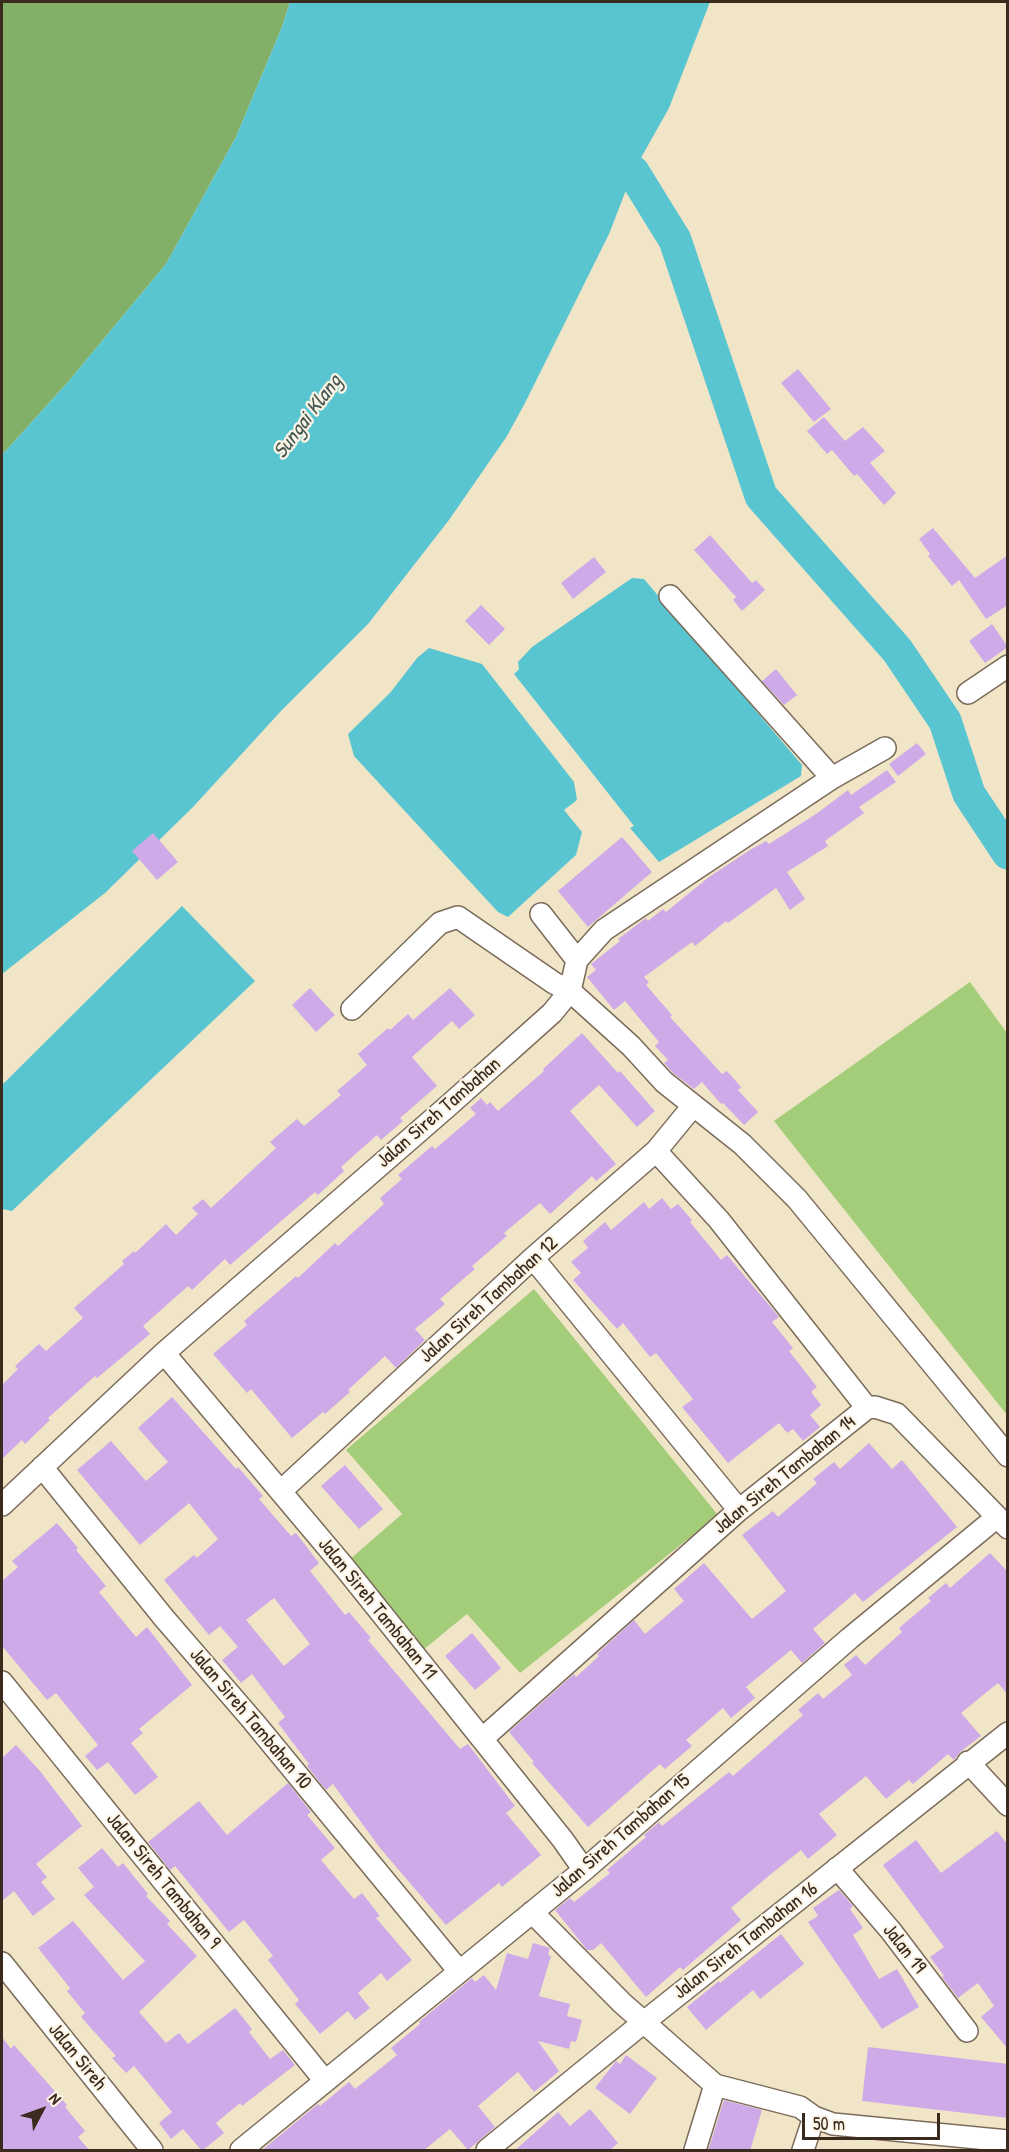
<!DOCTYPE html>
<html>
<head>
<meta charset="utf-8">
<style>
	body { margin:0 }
	#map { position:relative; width:1009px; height:2152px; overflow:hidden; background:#f1e5c8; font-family:"Patrick Hand",sans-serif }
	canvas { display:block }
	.frame { position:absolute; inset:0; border:3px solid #3b2a1e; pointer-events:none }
	.north { position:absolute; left:12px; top:2080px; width:60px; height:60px; -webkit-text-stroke:4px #fcf5e5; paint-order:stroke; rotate:49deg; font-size:16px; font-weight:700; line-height:24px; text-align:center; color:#3b2a1e }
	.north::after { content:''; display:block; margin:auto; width:21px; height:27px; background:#3b2a1e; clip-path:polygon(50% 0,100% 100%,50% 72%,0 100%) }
	.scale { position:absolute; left:802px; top:2113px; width:138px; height:27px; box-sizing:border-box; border:3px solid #3b2a1e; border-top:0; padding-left:8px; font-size:18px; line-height:21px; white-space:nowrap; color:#3b2a1e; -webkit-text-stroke:4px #fcf5e5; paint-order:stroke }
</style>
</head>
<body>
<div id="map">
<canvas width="1009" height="2152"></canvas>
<div class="frame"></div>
<div class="north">N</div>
<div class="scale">50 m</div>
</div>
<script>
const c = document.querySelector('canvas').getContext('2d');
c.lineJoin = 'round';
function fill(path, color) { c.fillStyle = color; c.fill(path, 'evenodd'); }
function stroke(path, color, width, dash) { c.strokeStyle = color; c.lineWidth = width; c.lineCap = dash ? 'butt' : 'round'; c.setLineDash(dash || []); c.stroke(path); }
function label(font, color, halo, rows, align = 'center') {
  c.font = font + ' "Patrick Hand",sans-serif'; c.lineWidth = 4.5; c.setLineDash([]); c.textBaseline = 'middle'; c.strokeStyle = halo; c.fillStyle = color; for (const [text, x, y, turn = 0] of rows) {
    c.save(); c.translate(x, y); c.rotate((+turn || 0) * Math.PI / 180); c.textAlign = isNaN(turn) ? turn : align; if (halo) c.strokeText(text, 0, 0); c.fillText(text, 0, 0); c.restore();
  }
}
const green = new Path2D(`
	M970 982 1007 1033V1415L774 1121Z
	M534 1289 718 1515 520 1673 467 1614 423 1650 349 1560 402 1514 346 1450Z`);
const forest = new Path2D(`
	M2 2H290L282 27 236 137 166 264 68 382 2 455Z`);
const water = new Path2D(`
	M290 2H710L669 108 633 172 609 234 525 403 507 436 449 520 368 624 282 710 193 807 105 893 2 974V455L68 382 166 264 236 137 282 27Z
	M632 578 644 579 802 765 801 776 659 862 630 828 634 826 514 674 519 669 518 662 532 647Z
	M429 648 482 664 574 782 577 800 564 810 582 832 576 855 508 917 498 912 354 756 348 734 390 693 417 658Z
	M182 906 255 981 12 1211 2 1209V1085Z`);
const river = new Path2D(`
	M597 148 633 172 675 240 761 496 897 650 945 721 969 794 1008 853`);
const building = new Path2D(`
	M798 369 831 409 814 422 781 383Z
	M824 417 845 441 863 427 885 451 870 463 896 493 884 505 857 474 854 476 832 450 827 454 807 431Z
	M933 528 975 578 1008 555V605L986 619 959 580 952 586 928 556 930 554 919 539Z
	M710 535 752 583 756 580 765 590 742 611 733 600 736 597 694 550Z
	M594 557 606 572 573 599 561 583Z
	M481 605 505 629 489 645 465 621Z
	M992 624 1008 647 985 663 969 641Z
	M776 669 797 695 784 705 762 681Z
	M917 743 926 754 898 776 889 764Z
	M887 770 896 782 859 807 864 813 825 841 828 846 787 872 805 899 790 910 776 888 728 923 726 921 695 946 692 942 644 977 649 982 646 985 672 1015 670 1017 722 1074 727 1071 741 1087 738 1090 758 1112 744 1125 723 1103 721 1104 702 1082 694 1089 673 1073 664 1063 668 1060 655 1046 659 1042 625 1001 614 1010 587 977 596 970 591 964 620 941 618 939 646 918 648 921 663 909 666 912 709 877 750 850 766 841 769 844 816 814 848 790 851 795Z
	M153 833 178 862 157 880 132 851Z
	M622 837 652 872 588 927 558 891Z
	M310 988 335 1015 316 1032 292 1005Z
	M450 988 475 1015 459 1029 452 1021 412 1057 437 1086 400 1118 403 1121 381 1140 377 1135 341 1167 344 1171 318 1195 315 1192 230 1265 225 1259 192 1290 188 1286 143 1326 150 1334 97 1378 95 1376 48 1418 50 1420 25 1444 22 1440 2 1459V1385L18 1369 15 1366 39 1344 46 1351 83 1318 74 1308 124 1264 122 1261 134 1251 135 1253 166 1224 176 1235 198 1214 192 1208 203 1199 211 1208 276 1148 270 1142 297 1119 304 1126 341 1095 337 1091 367 1065 358 1054 388 1028 390 1030 408 1014 413 1020Z
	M582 1033 618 1073 620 1071 655 1111 637 1127 599 1085 570 1111 616 1164 596 1181 592 1176 550 1214 540 1203 504 1233 507 1236 472 1266 475 1269 440 1299 445 1304 415 1329 425 1340 396 1368 385 1356 348 1390 350 1392 325 1414 323 1412 292 1438 251 1389 247 1393 213 1354 247 1325 244 1321 296 1276 298 1278 335 1243 338 1246 384 1204 380 1198 402 1179 398 1175 432 1146 435 1149 476 1114 470 1108 481 1098 487 1105 490 1102 498 1111 544 1071 543 1069Z
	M662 1198 671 1209 678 1204 692 1220 690 1222 721 1260 727 1255 779 1317 772 1322 793 1348 789 1351 817 1387 811 1392 821 1405 810 1415 820 1427 803 1441 793 1429 787 1433 779 1423 728 1463 682 1407 693 1399 656 1353 650 1357 623 1323 617 1329 573 1280 581 1273 571 1262 588 1248 583 1241 605 1222 611 1230 644 1202 649 1209Z
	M172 1397 236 1469 238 1467 263 1496 259 1499 291 1536 296 1533 319 1563 310 1571 345 1615 349 1612 371 1638 368 1640 460 1749 468 1744 515 1806 506 1813 541 1855 502 1887 499 1883 446 1925 380 1848 333 1784 326 1790 307 1766 309 1764 278 1723 285 1717 252 1674 241 1683 222 1660 238 1647 220 1626 209 1635 164 1580 194 1555 197 1558 218 1539 189 1503 140 1545 77 1470 111 1441 146 1481 168 1462 138 1428ZM274 1598 310 1644 284 1666 246 1620Z
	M869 1443 892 1469 902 1460 957 1527 863 1602 855 1593 813 1629 825 1643 802 1663 791 1650 746 1687 755 1698 731 1718 723 1708 686 1740 692 1746 665 1769 660 1764 588 1827 532 1763 534 1762 509 1732 574 1674 576 1677 599 1656 597 1654 634 1620 645 1634 684 1601 674 1589 704 1563 752 1619 786 1591 742 1535 773 1511 778 1517 817 1483 813 1479 834 1462 840 1469Z
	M345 1465 383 1509 359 1529 321 1486Z
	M57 1523 78 1548 76 1550 106 1586 99 1592 136 1637 147 1627 192 1685 139 1729 143 1733 131 1743 158 1777 135 1795 108 1762 97 1770 85 1756 98 1745 56 1693 47 1700 2 1646V1581L18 1567 12 1561Z
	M990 1553 1008 1572V1695L998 1683 961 1713 981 1736 960 1752 954 1760 948 1754 913 1784 909 1780 886 1799 866 1776 819 1814 837 1835 808 1859 801 1850 771 1874 731 1908 741 1920 683 1970 680 1967 646 1997 601 1943 593 1950H587L584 1946 555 1910 570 1898 574 1902 610 1873 607 1870 646 1837 644 1835 659 1822 662 1826 729 1772 733 1776 803 1715 798 1710 818 1693 823 1699 852 1675 844 1665 856 1655 865 1665 902 1632 899 1628 931 1601 928 1598 946 1583 950 1588Z
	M472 1633 501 1668 475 1690 445 1656Z
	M16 1745 40 1771 82 1826 36 1864 47 1877 41 1882 55 1899 33 1916 14 1891 2 1901V1758Z
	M288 1783 311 1812 307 1815 335 1848 321 1860 354 1899 362 1893 380 1916 376 1918 412 1960 387 1981 381 1973 358 1993 370 2008 355 2020 348 2011 320 2034 295 2004 299 2000 268 1960 273 1956 244 1920 229 1932 175 1866 170 1870 148 1842 199 1801 227 1835Z
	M997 1831 1008 1845V2049L981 2017 994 2006 978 1983 958 1998 942 1977 944 1976 930 1957 944 1947 883 1865 916 1840 941 1873Z
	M102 1848 118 1867 123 1863 148 1894 146 1896 170 1921 167 1924 197 1956 139 2012 166 2043 179 2033 188 2044 235 2008 252 2029 249 2032 270 2059 283 2050 295 2065 242 2106 240 2103 216 2123 224 2133 202 2151 183 2129 171 2139 159 2123 172 2112 134 2066 126 2073 112 2058 116 2056 81 2017 85 2013 67 1991 70 1988 38 1948 73 1921 123 1980 145 1961 84 1895 94 1887 78 1868Z
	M839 1890 853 1906 850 1909 863 1928 853 1935 879 1979 897 1969 919 2007 882 2029 808 1922 818 1916 813 1908Z
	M781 1934 804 1964 760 1999 753 1990 706 2030 687 2007 719 1981 720 1983Z
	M533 1943 550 1948 548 1955 551 1956 539 1996 570 2004 567 2016 582 2020 576 2042 571 2041 569 2049 538 2041 559 2071 534 2092 518 2072 478 2106 495 2127 468 2150 450 2129 423 2151H261L318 2104 320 2106 349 2082 355 2089 397 2055 391 2048 420 2024 419 2022 472 1978 475 1982 484 1975 496 1990 507 1953 528 1959Z
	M2 2037 11 2049 14 2045 67 2105 65 2107 85 2131 78 2137 90 2151H2Z
	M868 2047 1008 2064V2118L862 2101Z
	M626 2055 657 2078 630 2114 595 2088 616 2061 620 2064Z
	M724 2100 762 2110 750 2151H708Z
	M590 2109 618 2143 609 2151H514L558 2112 570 2126Z`);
const minor = new Path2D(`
	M670 596 832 778
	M968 693 1008 666
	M541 914 577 960
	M352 1009 440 923 458 917 554 983 570 991 631 1046 664 1082 742 1144 797 1199 1008 1456
	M656 1151 719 1220 867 1408
	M533 1258 739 1510
	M164 1353 345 1568 563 1840 584 1870
	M867 1408 875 1407 897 1414 1008 1528
	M42 1467 164 1618 253 1721 459 1971
	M281 1491 533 1258 656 1151 693 1106
	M2 1505 164 1353 448 1106 552 1013 570 991 577 960 604 930 832 778 885 748
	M2 1682 325 2081
	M482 1739 739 1510 867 1408
	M968 1762 1008 1805
	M837 1868 891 1931 967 2031
	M532 1912 622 2003 715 2085 800 2107 814 2117
	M2 1963 152 2150
	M241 2150 584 1870 850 1638 997 1517
	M487 2150 644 2022 1008 1733
	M695 2150 715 2085
	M803 2150 814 2117 833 2124 1008 2141`);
const streetNames = [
	["Jalan Sireh Tambahan",439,1113,-41],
	["Jalan Sireh Tambahan 12",489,1300,-42],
	["Jalan Sireh Tambahan 14",785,1475,-39],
	["Jalan Sireh Tambahan 11",377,1609,51],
	["Jalan Sireh Tambahan 10",250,1719,50],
	["Jalan Sireh Tambahan 15",621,1836,-41],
	["Jalan Sireh Tambahan 9",163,1881,51],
	["Jalan Sireh Tambahan 16",746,1941,-38],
	["Jalan 19",904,1949,52],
	["Jalan Sireh",77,2057,51]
];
const waterNames = [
	["Sungai Klang",308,417,-53]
];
fill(green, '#a4cd79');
fill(forest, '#83b069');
fill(water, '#58c5d0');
stroke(river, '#58c5d0', 33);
fill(building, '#cfaae8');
stroke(minor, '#7b6b5a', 24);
stroke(minor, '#fff', 21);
label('20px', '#3b2a1e', '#fcf5e5', streetNames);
label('italic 21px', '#445853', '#fcf5e5', waterNames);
</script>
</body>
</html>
